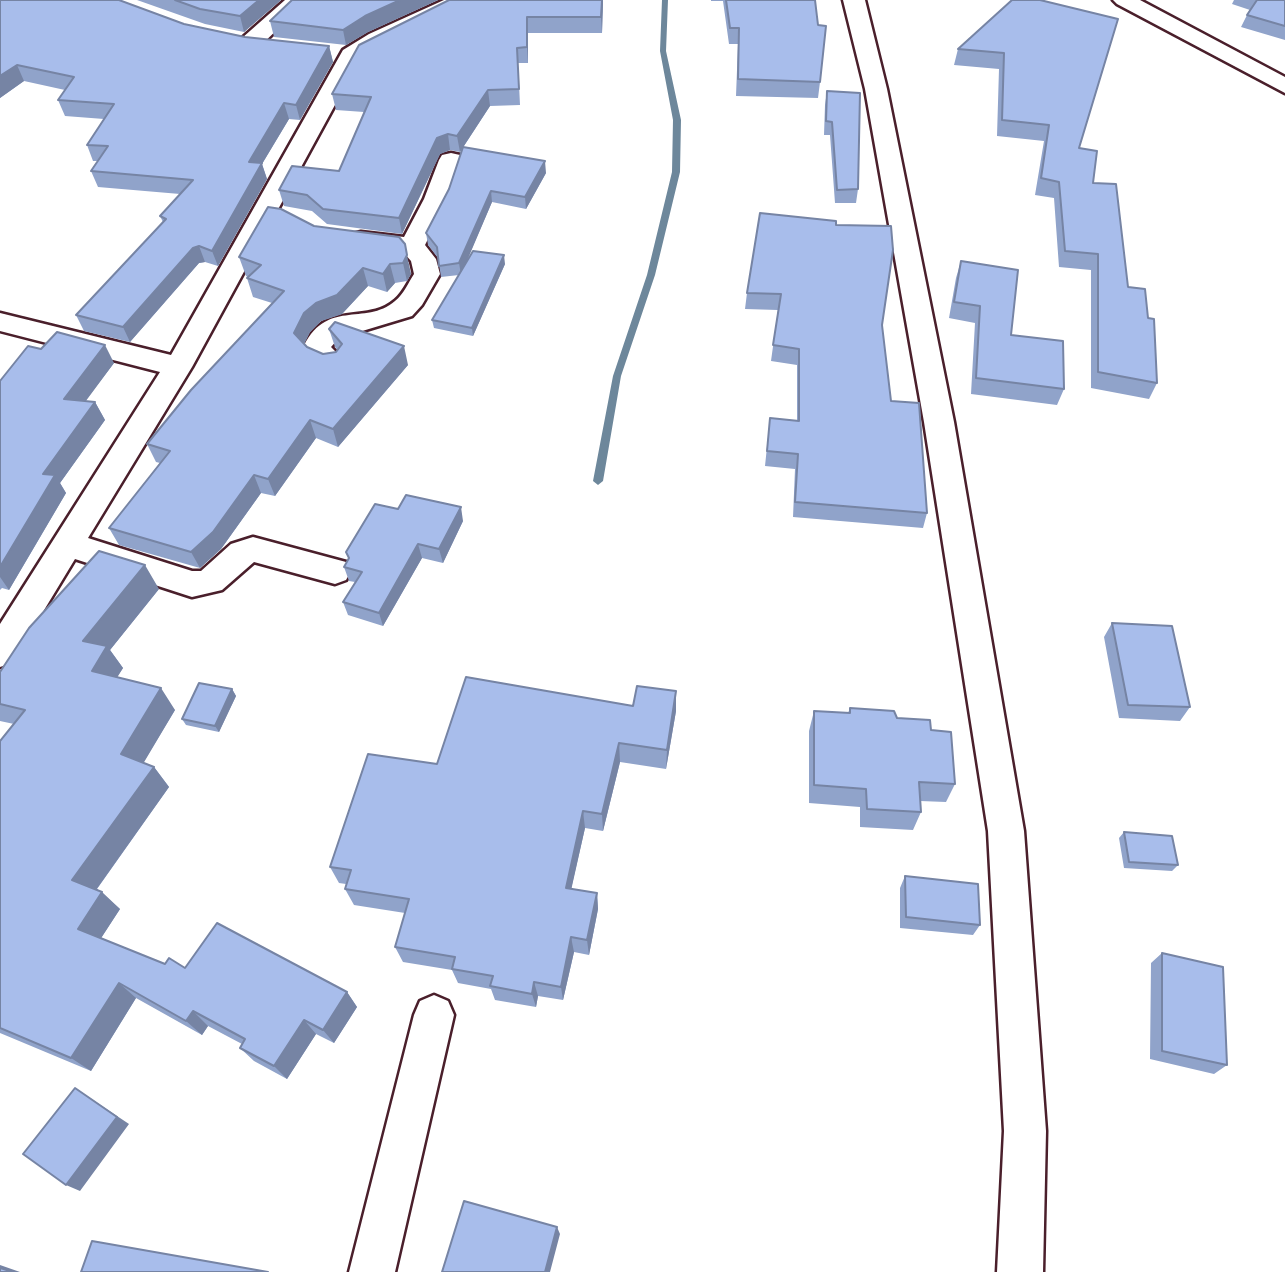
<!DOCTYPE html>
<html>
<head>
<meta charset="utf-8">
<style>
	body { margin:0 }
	canvas { display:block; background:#fff }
</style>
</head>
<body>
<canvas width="1285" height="1272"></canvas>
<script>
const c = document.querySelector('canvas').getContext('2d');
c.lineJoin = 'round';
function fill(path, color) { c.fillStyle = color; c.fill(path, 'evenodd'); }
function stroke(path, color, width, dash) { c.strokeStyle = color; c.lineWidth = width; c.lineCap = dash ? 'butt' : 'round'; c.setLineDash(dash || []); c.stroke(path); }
const stream = new Path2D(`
	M662 0H668L666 51 681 120 680 172 655 275 621 376 603 481 598 485 593 481 613 376 647 275 672 172 673 120 660 51Z`);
const street = new Path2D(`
	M285 0H308L258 48H242L239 43 242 38Z
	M444 0H472L468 4 385 44 360 59 192 367 88 538 192 571H201L231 544 253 537 346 562 351 571 346 580 335 584 254 562 222 590 192 597 75 559 12 663 0 667V624L160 372 0 331V313L171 355 343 50 369 34Z
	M843 0H865L887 89 954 422 1024 831 1046 1131 1043 1272H997L1004 1131 988 831 924 422 865 89Z
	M1113 0H1140L1285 77V93L1117 4Z
	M451 153 460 155 463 160 448 199 425 245 436 259 440 274 422 305 412 316 339 338 331 347 345 361 341 368C325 373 311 364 302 350 325 297 365 327 395 301 404 294 408 283 414 274L411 261 404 253 352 246 348 240 352 234 361 232 404 237 424 199 439 160 442 155Z
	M434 995 448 1001 454 1015 395 1272H349L414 1015 420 1001Z`);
const wall = new Path2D(`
	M0 0 184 24 245 37 329 46 333 62 300 120 289 119 262 164 267 179 218 266 205 262 199 263 130 342 84 331 76 315 163 222 160 216 180 194 98 187 91 171 98 161H93L87 145 104 119 65 116 58 100 65 90 24 81 0 98Z
	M137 0H281L244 32 205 24Z
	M292 0H438L368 32 346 45 274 37 270 21Z
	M449 0H603L602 33H528V63H518L520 105 490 106 460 152 450 150 440 154 402 234 327 224 312 211 284 206 279 190 339 171 364 112 336 110 332 94Z
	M711 0H815L820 82 818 98 736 96 738 44H729L723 1H711Z
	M1012 0 1079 148 1093 183 1128 287 1148 318 1157 383 1149 399 1091 388V270L1059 267 1054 198 1035 195 1044 141 997 136 999 69 954 65 958 49Z
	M1234 0H1285V40L1241 27 1247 15 1250 10 1232 4Z
	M827 91 858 189 856 203H835L830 135H824L825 105Z
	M546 173 526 209 492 202 466 262 505 264 473 336 434 328 432 320 459 275 441 277 438 258 428 245 426 233 449 189Z
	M836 225 882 325 891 401 927 513 923 528 793 517 795 469 765 466 770 418 797 421V365L771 361 778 310 745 309 747 293Z
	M314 226 399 237 411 274 407 281 395 283 387 292 368 286 342 314 321 321 310 332 304 344 307 347 323 354 336 352 338 351 335 347 329 329 408 365 338 447 316 438 275 496 261 493 221 549 200 568 119 545 109 528 160 463 156 462 147 444 272 303 253 297 247 278 248 277 246 276 239 257Z
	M961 261 1011 335 1064 389 1057 405 971 394 975 323 949 318 956 278Z
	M114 363 85 401 95 402 105 420 60 483 66 493 9 590 2 588 0 590V381Z
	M398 509 463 521 443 563 422 558 383 626 348 615 343 602 355 582 349 581 344 567Z
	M159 589 110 650 123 668 117 677 175 710 143 763 154 767 169 787 97 889 120 909 101 938 165 964 347 992 357 1007 334 1043 316 1034 287 1079 254 1061 240 1048 242 1044 208 1026 202 1035 136 998 91 1071 0 1033V741L14 724 0 721V672Z
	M1112 623 1190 707 1180 721 1119 718 1104 637Z
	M232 689 236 696 219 732 186 725 182 719Z
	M676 691V711L666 769 620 762 603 831 585 828 571 889 597 893 598 909 589 955 574 952 563 1000 538 996 536 1007 495 1000 491 989 458 983 452 970 403 962 395 947 405 913 354 905 345 889 346 884 339 883 330 867 437 764 633 706Z
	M850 708 897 718 931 730 955 784 946 802 920 801 921 812 913 830 860 827V807L809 803V731L814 711 848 713Z
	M1124 832 1178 865 1172 871 1124 868 1119 838Z
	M905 876 980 925 973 935 900 928V888Z
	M1162 953 1227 1065 1214 1074 1150 1059 1151 963Z`);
const shadedWall = new Path2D(`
	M259 0H281L244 32 240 16Z
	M400 0H438L368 32 346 45 343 30 365 16Z
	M602 0H603L602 33 601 17Z
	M527 17 528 33V63L527 47Z
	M329 46 333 62 300 120 296 105Z
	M17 65 24 81 0 98V76Z
	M488 90 490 106 460 152 457 136Z
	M284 103 289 119 262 164 267 179 218 266 212 251 249 162Z
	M448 134 450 150 440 154 402 234 399 218 437 138Z
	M545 161 546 173 526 209 525 197Z
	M491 191 492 202 461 275 459 263Z
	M199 246 205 262 199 263 130 342 123 327 193 248Z
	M407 255 411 274 407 281 403 263Z
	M504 255 505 264 473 336 472 328Z
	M390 264 395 283 387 292 383 274Z
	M363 268 368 286 342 314 321 321 310 332 300 352 294 333 304 313 316 303Z
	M105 345 114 363 74 417 64 399Z
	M404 346 408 365 338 447 333 429Z
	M95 402 105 420 60 483 66 493 9 590 0 577V567L43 474Z
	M310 420 316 438 275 496 268 479Z
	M254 475 261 493 221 549 200 568 191 552Z
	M461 507 463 521 443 563 439 549Z
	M418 544 422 558 383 626 379 613Z
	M145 565 159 589 110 650 123 668 108 692 92 671 83 641Z
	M161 688 175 710 137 774 121 754Z
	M232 689 236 696 219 732 215 726Z
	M676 691V711L666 769 667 750Z
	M619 743 620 762 603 831 602 814Z
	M154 767 169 787 91 897 72 880Z
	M583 811 585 828 568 904 566 888Z
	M102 892 120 909 96 946 78 929Z
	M597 893 598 909 589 955 587 940Z
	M571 937 574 952 563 1000 561 987Z
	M534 982 538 996 536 1007 532 994Z
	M119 983 136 998 91 1071 71 1058Z
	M347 992 357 1007 334 1043 323 1030Z
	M193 1011 208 1026 202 1035 186 1021Z
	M304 1020 316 1034 287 1079 274 1066Z
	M75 1088 129 1124 80 1191 66 1185Z
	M557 1227 560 1234 550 1272H545Z
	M0 1265 20 1272H13L0 1268Z`);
const building = new Path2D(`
	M0 0H119L184 24 245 37 329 46 296 105 284 103 249 162 262 163 212 251 199 246 193 248 123 327 76 315 166 219 160 216 193 180 91 171 108 146 87 145 114 104 58 100 74 77 17 65 0 76Z
	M175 0H259L240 16 200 9Z
	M292 0H400L365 16 343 30 270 21Z
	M449 0H602L601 17H527V47L517 48 519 89 488 90 457 136 448 134 437 138 399 218 323 209 307 195 279 190 292 166 339 171 371 97 332 94 359 45Z
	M726 0H815L818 25 826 26 820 82 738 79 739 28H730Z
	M1012 0H1040L1118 19 1079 148 1097 151 1093 183 1116 184 1128 287 1145 289 1148 318 1154 319 1157 383 1098 372V254L1065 251 1059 182 1041 178 1049 125 1002 120 1004 53 958 49Z
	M1257 0H1285V26L1247 15Z
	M827 91 860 93 858 189 837 190 832 122 826 121Z
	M463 147 545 161 525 197 491 191 459 263 439 266 437 247 426 233 449 189Z
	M268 207 281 209 314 226 399 237 405 244 407 255 403 263 390 264 383 274 363 268 337 295 316 303 304 313 294 333 307 347 323 354 336 352 342 344 329 329 335 322 404 346 333 429 310 420 268 479 254 475 213 532 191 552 109 528 170 451 147 444 191 390 284 291 247 278 261 265 239 257Z
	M760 213 836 221V225L891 226 893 250 882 325 891 401 919 403 927 513 795 502 798 454 767 451 770 418 799 421V349L773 345 781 294 747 293Z
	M473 251 504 255 472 328 432 320Z
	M961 261 1018 270 1011 335 1063 341 1064 389 976 378 980 306 954 302Z
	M57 332 105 345 64 399 95 402 43 474 55 475 0 567V381L28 346 41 349Z
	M406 495 461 507 439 549 418 544 379 613 343 602 362 572 344 567 349 558 346 552 375 504 398 509Z
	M99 551 145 565 83 641 107 646 92 671 161 688 121 754 154 767 72 880 102 892 78 929 165 964 169 958 185 968 217 923 347 992 323 1030 304 1020 274 1066 240 1048 245 1039 193 1011 186 1021 119 983 71 1058 0 1028V741L25 710 0 704V672L29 628Z
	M1112 623 1172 626 1190 707 1128 705Z
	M466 677 633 706 637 686 676 691 667 750 619 743 602 814 583 811 566 888 597 893 587 940 571 937 561 987 534 982 532 994 490 986 493 976 452 969 455 957 395 947 409 899 345 889 351 870 330 867 368 754 437 764Z
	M199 683 232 689 215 726 182 719Z
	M850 708 894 711 897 718 930 720 931 730 951 732 955 784 919 782 921 812 867 809 866 789 814 785V711L850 713Z
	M1124 832 1172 836 1178 865 1129 862Z
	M905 876 978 884 980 925 906 917Z
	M1162 953 1223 967 1227 1065 1162 1051Z
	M75 1088 117 1117 66 1185 23 1154Z
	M464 1201 557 1227 545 1272H442Z
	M92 1241 268 1272H81Z
	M0 1268 13 1272H0Z`);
fill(stream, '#6d879b');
stroke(street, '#4a1f2b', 5);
fill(street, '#fff');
fill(wall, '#90a3ca');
fill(shadedWall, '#7684a4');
fill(building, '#a8bdeb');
stroke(building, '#7684a4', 2);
</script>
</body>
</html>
